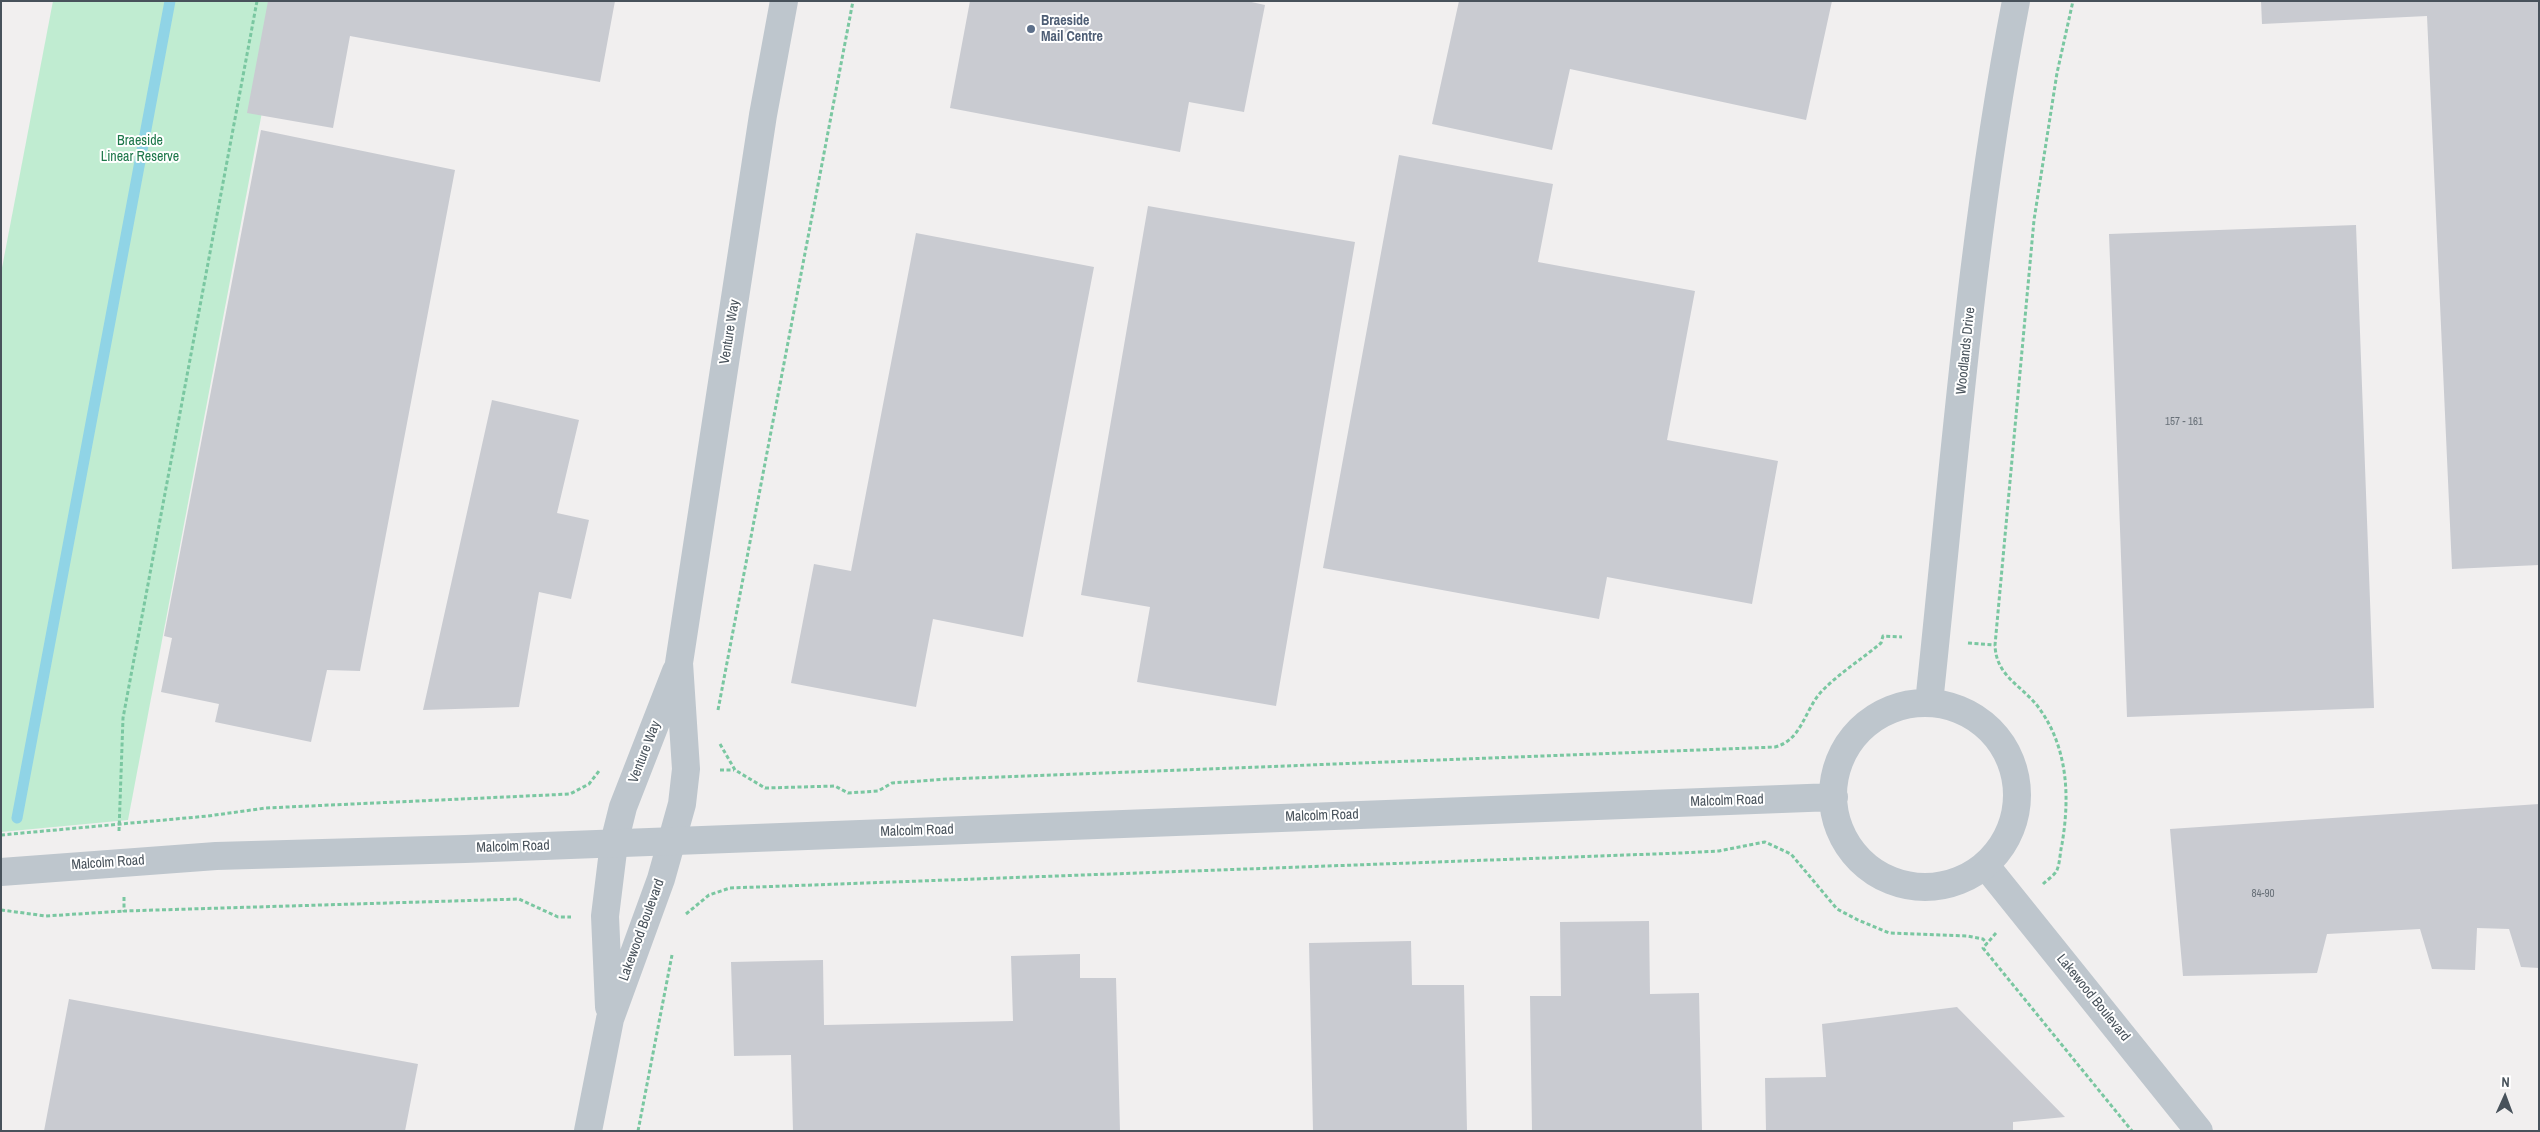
<!DOCTYPE html>
<html>
<head>
<meta charset="utf-8">
<style>
	body { margin:0 }
	#map { position:relative; width:2540px; height:1132px; overflow:hidden; background:#f1efef; font-family:"Archivo Narrow",sans-serif }
	canvas { display:block }
	.frame { position:absolute; inset:0; border:2px solid #48525b; pointer-events:none }
	.north { position:absolute; left:2480px; top:1072px; width:50px; height:50px; -webkit-text-stroke:4px #fff; paint-order:stroke; rotate:2deg; font-size:14px; font-weight:700; line-height:20px; text-align:center; color:#48525b }
	.north::after { content:''; display:block; margin:auto; width:18px; height:22px; background:#48525b; clip-path:polygon(50% 0,100% 100%,50% 72%,0 100%) }
</style>
</head>
<body>
<div id="map">
<canvas width="2540" height="1132"></canvas>
<div class="frame"></div>
<div class="north">N</div>
</div>
<script>
const c = document.querySelector('canvas').getContext('2d');
c.lineJoin = 'round';
function fill(path, color) { c.fillStyle = color; c.fill(path, 'evenodd'); }
function stroke(path, color, width, dash) { c.strokeStyle = color; c.lineWidth = width; c.lineCap = dash ? 'butt' : 'round'; c.setLineDash(dash || []); c.stroke(path); }
function label(font, color, halo, rows, align = 'center') {
  c.font = font + ' "Archivo Narrow",sans-serif'; c.lineWidth = 4; c.setLineDash([]); c.textBaseline = 'middle'; c.strokeStyle = halo; c.fillStyle = color; for (const [text, x, y, turn = 0] of rows) {
    c.save(); c.translate(x, y); c.rotate((+turn || 0) * Math.PI / 180); c.textAlign = isNaN(turn) ? turn : align; if (halo) c.strokeText(text, 0, 0); c.fillText(text, 0, 0); c.restore();
  }
}
const green = new Path2D(`
	M53 1H283L128 820 1 832V273Z`);
const stream = new Path2D(`
	M17 818 170 1`);
const building = new Path2D(`
	M268 1H615L600 82 350 36 333 128 247 113Z
	M970 1H1247L1265 5 1244 112 1189 102 1180 152 950 108Z
	M1459 1H1832L1806 120 1570 69 1552 150 1432 124Z
	M2261 1H2539V565L2452 569 2427 16 2262 24Z
	M261 130 455 170 360 671 327 670 311 742 215 722 219 704 161 692 172 638 164 636Z
	M1399 155 1553 184 1538 262 1695 291 1667 440 1778 461 1752 604 1607 577 1599 619 1323 568Z
	M1148 206 1355 242 1276 706 1137 682 1150 607 1081 595Z
	M2356 225 2374 708 2127 717 2109 234Z
	M916 233 1094 267 1023 637 933 619 916 707 791 683 814 564 851 571Z
	M492 400 579 420 557 513 589 520 571 599 539 592 519 707 423 710Z
	M2539 804V968L2521 967 2509 929 2477 928 2475 970 2432 969 2420 929 2327 934 2317 973 2183 976 2170 829Z
	M1649 921 1650 994 1699 993 1702 1131H1532L1530 996H1561L1560 922Z
	M1411 941 1412 985H1464L1467 1131H1313L1309 943Z
	M1080 954V978H1116L1120 1131H793L791 1055 734 1056 731 962 823 960 824 1025 1013 1021 1011 956Z
	M69 999 418 1064 405 1131H44Z
	M1957 1007 2065 1117 2013 1122V1131H1766L1765 1078 1826 1077 1822 1024Z`);
const path = new Path2D(`
	M1968 643 1995 645
	M718 710 853 1
	M720 744 735 770 765 788 835 786 848 793 878 791 892 783 948 779 1775 747C1802 740 1804 711 1821 692 1838 674 1862 659 1881 643L1883 636 1902 637
	M720 770H734
	M119 831 123 718 257 1
	M1 835 208 816 266 808 570 794 589 784 599 771
	M2043 884C2047 880 2055 875 2057 870 2060 863 2060 852 2062 844 2070 797 2068 748 2039 708 2022 685 1996 677 1995 645L2034 220 2057 73 2073 1
	M124 897V911L519 899 558 917H571
	M1 910 46 916 124 911
	M686 914 709 895 730 888 1681 853 1719 851 1765 842 1791 854 1837 909 1858 920 1889 933 1967 936 1983 939 1987 944
	M1996 933 1983 948 2132 1131
	M638 1131 672 955`);
const minor = new Path2D(`
	M1986 866 2199 1131
	M609 1007 605 916 614 843 623 807 676 671
	M588 1131 610 1019 661 879 682 804 686 769 679 663 763 115 784 1`);
const tertiary = new Path2D(`
	M1929 703C1954 469 1971 232 2016 1
	M1833 795a92 92 0 1 1 184 0a92 92 0 1 1-184 0Z
	M1 872 216 856 465 849 1834 797`);
const markers = [
	[1031,29,5,"#5c6f8a"]
];
const numberNames = [
	["157 - 161",2184,422],
	["84-90",2263,894]
];
const serviceNames = [
	["Braeside",1041,21],
	["Mail Centre",1041,37]
];
const parkNames = [
	["Braeside",140,141],
	["Linear Reserve",140,157]
];
const streetNames = [
	["Venture Way",730,332,-81],
	["Woodlands Drive",1966,351,-84],
	["Venture Way",645,752,-69],
	["Malcolm Road",1727,801,-2],
	["Malcolm Road",1322,816,-2],
	["Malcolm Road",917,831,-2],
	["Malcolm Road",513,847,-2],
	["Malcolm Road",108,863,-4],
	["Lakewood Boulevard",642,930,-70],
	["Lakewood Boulevard",2093,998,51]
];
fill(green, '#c0ecd1');
stroke(stream, '#90d4e6', 11);
fill(building, '#c9cbd1');
stroke(path, '#7ac7a1', 3, [4, 2.5]);
stroke(minor, '#bec6cd', 28);
stroke(tertiary, '#bec6cd', 28);
for (const [x, y, r, color] of markers) { const dot = new Path2D(); dot.arc(x, y, r, 0, 2 * Math.PI); c.fillStyle = color; c.fill(dot); stroke(dot, '#fff', 2); }
label('11px', '#687078', null, numberNames);
label('bold 14px', '#4e5e75', '#fff', serviceNames, 'left');
label('14px', '#1d774a', '#fff', parkNames);
label('14px', '#48525b', '#fff', streetNames);
</script>
</body>
</html>
